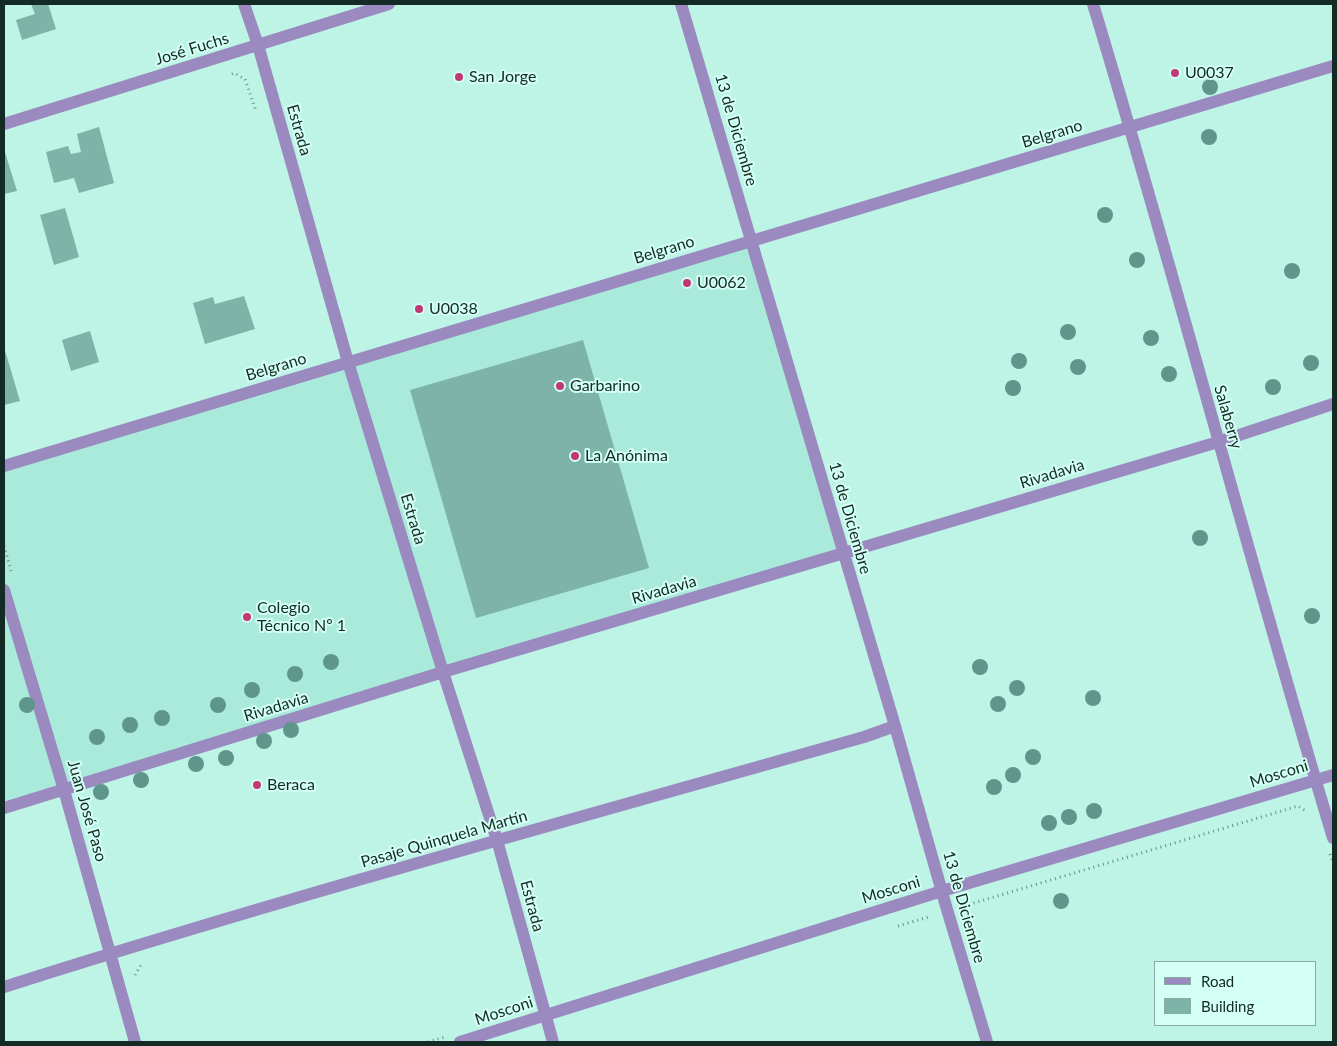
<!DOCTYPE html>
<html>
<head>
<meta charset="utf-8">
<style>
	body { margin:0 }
	#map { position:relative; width:1337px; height:1046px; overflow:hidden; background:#bdf4e6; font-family:Lato,sans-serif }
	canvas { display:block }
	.frame { position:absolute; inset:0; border:5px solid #142a25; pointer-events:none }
	.legend { position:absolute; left:1154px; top:961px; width:162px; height:65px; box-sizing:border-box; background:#d3fff4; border:1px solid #87aaa1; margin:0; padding:6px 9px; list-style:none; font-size:15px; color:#142a25 }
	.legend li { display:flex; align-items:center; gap:10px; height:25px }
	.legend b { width:25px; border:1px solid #87aaa1 }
</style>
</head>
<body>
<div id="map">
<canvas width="1337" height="1046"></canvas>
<div class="frame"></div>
<ul class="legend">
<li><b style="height:6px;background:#9a8ac0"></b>Road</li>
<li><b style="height:14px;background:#7eb3a7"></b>Building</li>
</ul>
</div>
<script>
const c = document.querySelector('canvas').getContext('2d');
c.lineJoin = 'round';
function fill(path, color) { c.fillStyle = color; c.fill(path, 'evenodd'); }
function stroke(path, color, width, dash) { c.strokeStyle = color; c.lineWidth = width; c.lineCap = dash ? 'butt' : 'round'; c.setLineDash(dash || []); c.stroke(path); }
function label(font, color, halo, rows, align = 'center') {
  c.font = font + ' Lato,sans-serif'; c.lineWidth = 4; c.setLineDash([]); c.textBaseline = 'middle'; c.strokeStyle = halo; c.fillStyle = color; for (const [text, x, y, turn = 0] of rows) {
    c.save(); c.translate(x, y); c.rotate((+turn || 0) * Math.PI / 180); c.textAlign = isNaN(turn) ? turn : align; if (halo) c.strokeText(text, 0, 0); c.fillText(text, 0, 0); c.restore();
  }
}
const built = new Path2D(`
	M751 240 843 554 4 808V466Z`);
const building = new Path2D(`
	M31 4H48L56 29 22 40 16 20 35 14Z
	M99 127 114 183 79 193 74 178 54 183 46 152 68 146 71 154 81 152 77 134Z
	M4 149 17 191 4 194Z
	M65 208 79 257 54 265 40 215Z
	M244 296 255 329 205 344 193 303 213 297 215 304Z
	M90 331 99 362 71 371 62 340Z
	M583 340 649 568 476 618 410 390Z
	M4 347 20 401 4 405Z`);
const path = new Path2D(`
	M232 74 234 73 245 79 256 111
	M4 546 12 574
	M1330 854 1333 863
	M964 906 1298 806 1307 812
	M898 926 929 917H930
	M135 975 142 963
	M428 1042 445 1037`);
const minor = new Path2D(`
	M244 4 258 45 348 362 443 672 497 840 553 1042
	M681 4 895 726 946 906 987 1042
	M1093 4C1177 281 1249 561 1333 838
	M4 124 389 4
	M4 466 1333 66
	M4 590 64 790 135 1042
	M4 808 443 672 1218 442 1333 404
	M4 987C288 897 577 818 864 737L895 726
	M460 1042 942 891 1333 775`);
const trees = [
	[1210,87],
	[1209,137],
	[1105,215],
	[1137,260],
	[1292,271],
	[1068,332],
	[1151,338],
	[1019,361],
	[1311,363],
	[1078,367],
	[1169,374],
	[1273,387],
	[1013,388],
	[1200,538],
	[1312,616],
	[331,662],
	[980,667],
	[295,674],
	[1017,688],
	[252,690],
	[1093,698],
	[998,704],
	[27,705],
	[218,705],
	[162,718],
	[130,725],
	[291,730],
	[97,737],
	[264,741],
	[1033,757],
	[226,758],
	[196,764],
	[1013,775],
	[141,780],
	[994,787],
	[101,792],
	[1094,811],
	[1069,817],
	[1049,823],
	[1061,901]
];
const markers = [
	[1175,73,5,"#c13874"],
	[459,77,5,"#c13874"],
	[687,283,5,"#c13874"],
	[419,309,5,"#c13874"],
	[560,386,5,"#c13874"],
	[575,456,5,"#c13874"],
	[247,617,5,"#c13874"],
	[257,785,5,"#c13874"]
];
const streetNames = [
	["José Fuchs",192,49,-17],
	["Estrada",299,130,74],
	["13 de Diciembre",736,130,74],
	["Belgrano",1052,134,-17],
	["Belgrano",664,250,-17],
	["Belgrano",276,367,-17],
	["Salaberry",1228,417,74],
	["Rivadavia",1052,474,-17],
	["13 de Diciembre",850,518,74],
	["Estrada",413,519,73],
	["Rivadavia",664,590,-16],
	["Rivadavia",276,707,-17],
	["Mosconi",1279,774,-17],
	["Juan José Paso",87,811,74],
	["Pasaje Quinquela Martín",444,839,-16],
	["Mosconi",891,890,-17],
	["Estrada",532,906,75],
	["13 de Diciembre",964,907,74],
	["Mosconi",504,1011,-18]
];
const poiNames = [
	["U0037",1185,73],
	["San Jorge",469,77],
	["U0062",697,283],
	["U0038",429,309],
	["Garbarino",570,386],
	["La Anónima",585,456],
	["Colegio",257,608],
	["Técnico Nº 1",257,626],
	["Beraca",267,785]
];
fill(built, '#a9eadb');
fill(building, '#7eb3a7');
stroke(path, '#699086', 3, [1, 4]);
stroke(minor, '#9a8ac0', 12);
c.fillStyle = '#5e968b';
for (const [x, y] of trees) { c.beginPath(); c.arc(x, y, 8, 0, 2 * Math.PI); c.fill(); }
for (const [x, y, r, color] of markers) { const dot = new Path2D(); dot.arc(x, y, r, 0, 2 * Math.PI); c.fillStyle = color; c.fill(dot); stroke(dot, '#d3fff4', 2); }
label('16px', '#142a25', '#d3fff4', streetNames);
label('16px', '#142a25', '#d3fff4', poiNames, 'left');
</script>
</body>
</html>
